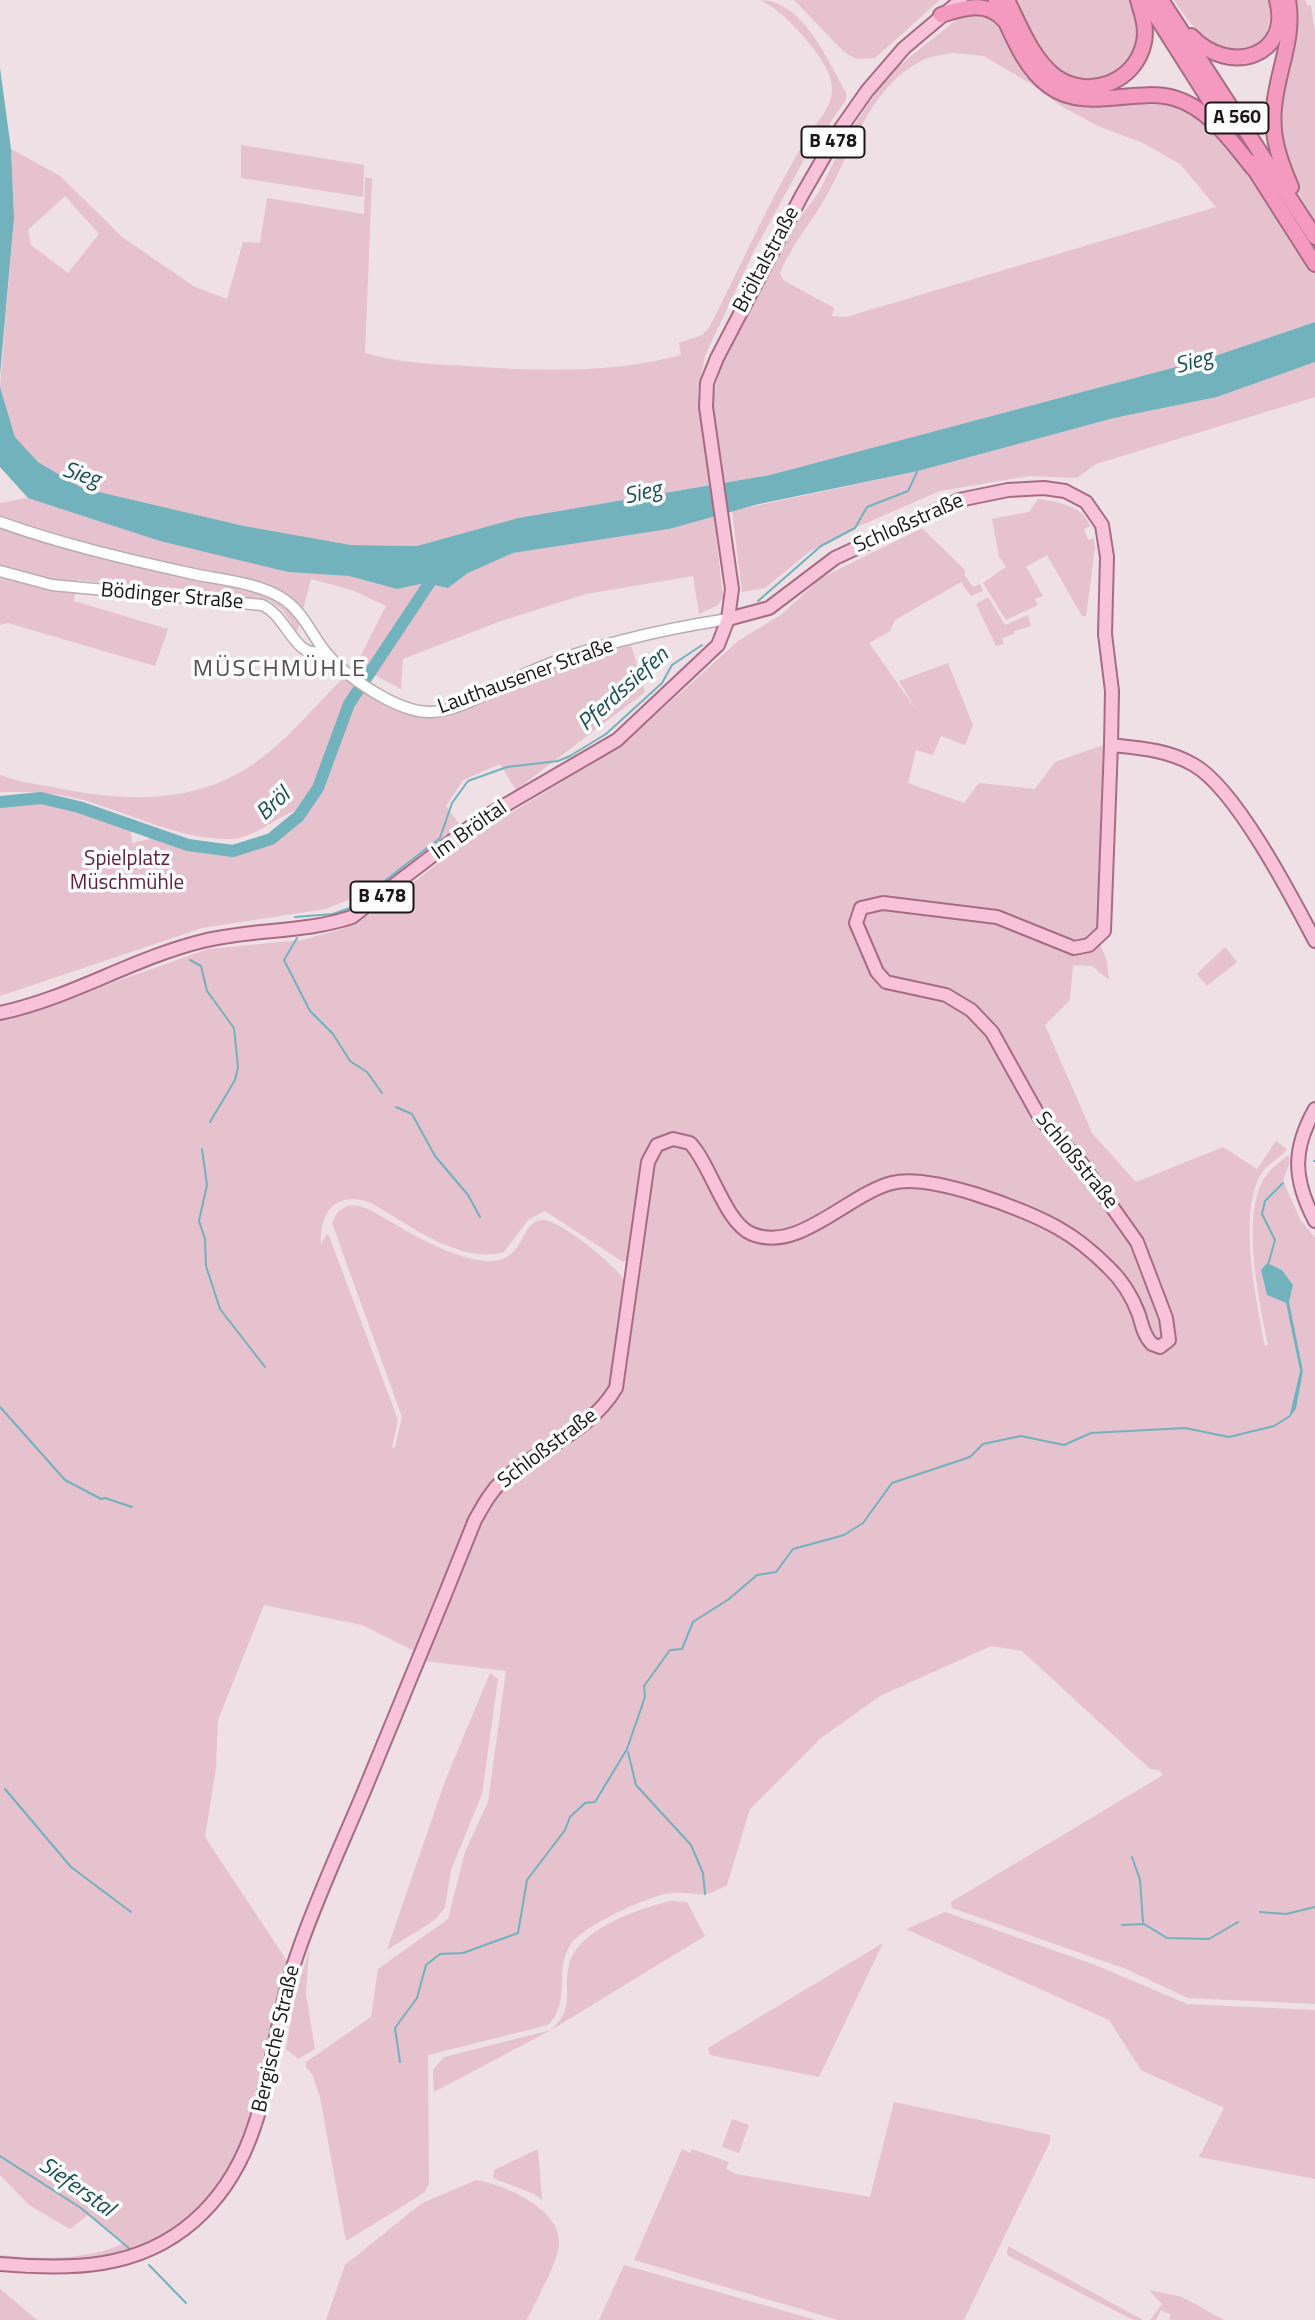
<!DOCTYPE html>
<html>
<head>
<meta charset="utf-8">
<style>
	body { margin:0 }
	canvas { display:block; background:#eee0e5 }
</style>
</head>
<body>
<canvas width="1315" height="2320"></canvas>
<script>
const c = document.querySelector('canvas').getContext('2d');
c.lineJoin = 'round';
function fill(path, color) { c.fillStyle = color; c.fill(path, 'evenodd'); }
function stroke(path, color, width, dash) { c.strokeStyle = color; c.lineWidth = width; c.lineCap = dash ? 'butt' : 'round'; c.setLineDash(dash || []); c.stroke(path); }
function label(font, color, halo, rows, align = 'center') {
  c.font = font + ' "Titillium Web",sans-serif'; c.lineWidth = 7; c.setLineDash([]); c.textBaseline = 'middle'; c.strokeStyle = halo; c.fillStyle = color; for (const [text, x, y, turn = 0] of rows) {
    c.save(); c.translate(x, y); c.rotate((+turn || 0) * Math.PI / 180); c.textAlign = isNaN(turn) ? turn : align; if (halo) c.strokeText(text, 0, 0); c.fillText(text, 0, 0); c.restore();
  }
}
const green = new Path2D(`
	M760 0C803 0 827 60 846 92V100L805 158 753 253 705 356 698 392 703 437 716 433 713 395 723 361 799 219 819 192 848 134 890 73 966 12 991 14 1091 103 1169 105 1201 120 1255 183 1298 250 1315 246V322L1206 359 770 475 518 518 417 546 351 545 244 526 81 488 38 462 15 437 0 387 14 218 11 149 60 176 122 237 195 287 227 299 243 242 260 243 267 198 364 214 365 177 372 179 365 353C399 363 432 364 467 366 539 371 611 374 681 355L679 343 702 335 709 328C742 264 770 198 808 136 817 121 832 108 832 89 834 64 783 9 760 0ZM952 53 984 56 1033 85 1061 106 1100 127 1141 142 1180 164 1216 207 846 317 832 316 834 308 783 280 780 273C793 243 808 227 824 200 852 153 868 88 921 61 930 56 943 55 952 53ZM65 196 99 234 68 273 31 245 28 230Z
	M794 0H940L875 58 856 59 844 52Z
	M1016 0H1131C1133 12 1139 31 1136 43 1128 74 1091 91 1063 72 1040 55 1027 26 1016 0Z
	M1174 0H1269C1274 24 1263 58 1230 53 1209 49 1185 18 1174 0Z
	M1295 0H1305L1308 6 1311 5 1315 33V221C1303 199 1283 173 1279 149 1270 98 1302 52 1295 0Z
	M241 145 364 165 363 197 241 178Z
	M1315 362V397L1096 464 1077 478 1029 476 940 491 850 530 809 552 765 588 742 592 732 511 918 471 1114 418 1217 397Z
	M28 498 288 572 349 576 397 589 425 583 448 588 468 573 513 553 669 529 714 516 723 597 718 605 699 614 693 576 586 594 498 622 403 659 401 689 356 665 386 606 352 590 311 579 297 633 283 610 269 600 77 580 74 601 168 629 155 666 8 623 0 625V503Z
	M1038 499C1057 502 1083 505 1090 526L1084 529 1088 540 1094 538 1095 548 1086 616H1082L1047 555 1026 567 1043 596 1035 599 1038 605 1006 620 983 583 1006 567 999 557 992 519 1029 512Z
	M922 528 965 570V576L973 587 980 584 983 591 971 596 961 582 895 620 890 631 869 643 917 711 899 681 948 663 973 725 965 745 941 736 933 755 916 750 908 783 964 803 979 783 1035 789 1055 762 1103 745 1098 939 1107 961 1109 980 1092 966 1073 965 1070 1000 1045 1025 1092 1133 1136 1182 1223 1147 1257 1169 1276 1141 1287 1149C1281 1157 1270 1163 1263 1171 1236 1209 1257 1304 1265 1346L1268 1345C1260 1304 1238 1208 1268 1173 1274 1166 1282 1160 1289 1155V1164L1283 1181 1300 1219 1315 1238V2004L1188 1998 1126 1969 952 1908 951 1902 1163 1775 1159 1770 1150 1769 1022 1651 991 1646 880 1696 821 1738 750 1809 727 1885C700 1901 698 1891 671 1893 649 1895 583 1926 571 1944 553 1970 572 2001 548 2025L428 2055 429 2184 424 2193 346 2241 320 2097 312 2074 306 2067V2062L371 2017 378 1969 448 1919 465 1852 488 1802 506 1671 425 1661 423 1656 489 1500 512 1476 600 1416 621 1391 639 1261 629 1259 623 1262 545 1211 528 1220 504 1252C460 1265 407 1223 371 1203 338 1190 319 1211 321 1244L327 1234 329 1236 398 1420 392 1448 395 1447 402 1417 332 1223C339 1205 351 1202 368 1209 405 1229 443 1256 485 1261 525 1265 518 1224 541 1220 557 1217 619 1268 625 1282L628 1279 620 1347 611 1390 591 1414 510 1470 483 1496 418 1653 362 1625 264 1605 218 1720 216 1768 205 1837 289 1964C269 2053 258 2152 190 2218 183 2225 176 2235 167 2240 114 2267 57 2264 0 2259V2255C42 2259 86 2261 125 2243L89 2214 70 2229 29 2205 0 2175V1019L21 1015 208 949 302 940 342 929 379 910 471 837 620 747 738 641 782 614 821 578ZM1267 1263 1282 1270 1293 1285 1288 1302 1303 1371 1296 1409 1289 1418 1300 1371 1286 1303 1267 1295 1261 1270Z
	M988 597 1005 625 1028 615 1031 626 1014 631V634L1002 638 1004 644 996 646 976 604Z
	M631 645 645 692 516 790 500 764 463 780 446 806 460 825 374 889 326 909 202 928 0 996V805L40 800 131 829 132 843 149 839 151 835C214 858 264 862 311 807 281 809 260 839 228 839 176 839 129 812 79 799 53 792 27 792 0 792V775C16 781 34 784 52 787 119 801 191 806 252 765 286 742 315 706 344 677L373 698 406 712 429 714 545 669Z
	M1225 947 1237 962 1207 986 1197 974Z
	M490 1673 498 1679 482 1794 451 1870 445 1907 435 1920 387 1950 445 1781Z
	M671 1901 687 1902 705 1936 551 2030 434 2092 433 2070 444 2057 551 2030C577 2006 562 1993 569 1965 577 1930 639 1908 671 1901Z
	M945 1912 1098 1966 1187 2004 1315 2010V2179L1199 2157 1224 2108 1141 2070 1109 2020 906 1929Z
	M883 1943 819 2077 710 2055 708 2048Z
	M309 1950 306 1994 315 2049 298 2059 286 2049 295 1998Z
	M894 2102 1050 2135V2142L964 2320H838L634 2260 682 2149 690 2153 692 2149 729 2162 726 2169 736 2174 870 2197Z
	M732 2119 749 2125 739 2153 722 2147Z
	M538 2149 542 2200 534 2194 493 2178 494 2170Z
	M476 2180C504 2184 563 2210 559 2245 556 2267 536 2300 527 2320H326L345 2265 422 2203Z
	M1008 2246 1143 2320H1133L1007 2255Z
	M624 2265 816 2320H599Z
	M0 2289 37 2320H0Z
	M1149 2290 1182 2297 1224 2320H1169L1171 2315 1161 2310 1156 2320H1150L1162 2304Z`);
const water = new Path2D(`
	M0 68 11 149 14 218 0 375Z
	M1315 322V362L1217 397 1114 418 918 471 759 504 669 529 513 553 468 573 448 588 425 583 397 589 349 576 288 572 160 541 28 498 0 467V387L15 437 38 462 82 488 244 526 351 545 417 546 518 518 770 475 1206 359Z
	M1267 1263 1282 1270 1293 1285 1289 1302 1303 1371 1296 1409 1289 1418 1300 1371 1286 1303 1267 1295 1261 1270Z`);
const stream = new Path2D(`
	M758 601 821 546 855 528 867 507 908 491 917 472
	M295 917 333 914 350 908 440 838 452 803 468 781 507 767 558 761 570 756 606 734 662 683 672 665 702 645
	M297 938 284 960 310 1011 333 1034 350 1061 367 1072 382 1093
	M190 960 201 966 207 991 234 1028 238 1067 235 1080 210 1122
	M396 1107 412 1114 435 1156 468 1195 480 1217
	M202 1149 207 1185 199 1221 205 1239 206 1266 220 1309 265 1367
	M1314 1161H1315
	M1268 1265 1275 1240 1262 1214 1265 1201 1283 1183
	M0 1407 65 1480 101 1499 105 1498 132 1507
	M628 1752 636 1785 691 1845 703 1873 705 1894
	M5 1789 71 1867 131 1912
	M1132 1857 1140 1880 1143 1922
	M1260 1912 1286 1914 1315 1907
	M1122 1925 1144 1924 1167 1938 1209 1939 1238 1922
	M400 2062 395 2028 417 1998 426 1965 440 1954 463 1953 518 1933 527 1880 565 1830 570 1817 585 1803 595 1802 627 1749 645 1697 644 1686 670 1650 682 1649 693 1622 729 1599 757 1575 776 1572 793 1549 844 1535 863 1523 892 1483 970 1457 983 1444 1021 1436 1064 1445 1091 1433 1185 1428 1229 1437 1274 1426 1290 1416
	M0 2156 81 2208 130 2249
	M149 2265 186 2303`);
const river = new Path2D(`
	M0 802 41 798 79 807 188 845 233 851 271 839 299 816 318 788 349 704 438 570`);
const minor = new Path2D(`
	M0 522C61 544 126 559 189 573 219 580 259 582 285 600 303 613 311 633 324 650 344 676 398 713 431 712 467 710 501 683 534 670 595 644 663 629 728 619
	M0 571 52 585 262 605C288 616 295 662 324 651`);
const major = new Path2D(`
	M1111 745C1140 748 1169 750 1194 765 1236 789 1292 897 1315 941
	M0 1013C71 998 133 958 203 941 252 929 304 933 352 917L478 821 617 740 718 645 728 619 732 589 706 407 707 383 717 358 802 195 839 131 867 91 904 48 961 0
	M1315 1109C1292 1150 1293 1179 1315 1221
	M0 2264C70 2270 138 2270 194 2221 273 2152 265 2046 297 1955 316 1899 342 1844 365 1789 402 1700 439 1610 475 1520 483 1506 490 1492 503 1480 539 1448 590 1432 616 1388L648 1162 657 1145 673 1139 690 1143C711 1165 725 1223 752 1234 799 1253 848 1194 892 1183 929 1173 1023 1208 1058 1228 1076 1238 1093 1252 1108 1267 1123 1281 1132 1296 1139 1315 1142 1325 1144 1336 1152 1344L1160 1347 1169 1340 1166 1318 1137 1242 1081 1163 1040 1118 992 1032 971 1010 946 995 886 982 877 972 856 923 861 908 883 903 997 917 1074 948 1089 945 1104 931 1111 745 1112 691 1105 634 1107 557 1102 525 1086 502 1065 491 1044 488 1008 490 959 500 835 558 769 608 728 619`);
const highway = new Path2D(`
	M996 0C1010 29 1022 66 1049 86 1086 113 1133 87 1174 98 1209 108 1232 142 1253 168
	M1007 0C1020 26 1032 59 1056 77 1089 100 1136 82 1144 42 1147 27 1142 14 1138 0
	M1146 0 1229 131
	M1161 0 1315 237
	M1288 0C1295 39 1277 70 1274 108 1271 137 1280 161 1291 187
	M941 15C964 8 986 0 1004 20
	M1191 36C1230 77 1292 56 1277 0
	M1250 162 1315 264`);
const shields = [
	[1237,118,63],
	[833,142,63],
	[382,897,63]
];
const shieldNames = [
	["A 560",1237,118],
	["B 478",833,142],
	["B 478",382,897]
];
const streetNames = [
	["Bröltalstraße",767,260,-62],
	["Schloßstraße",909,524,-24],
	["Bödinger Straße",172,597,5],
	["Lauthausener Straße",526,677,-20],
	["Im Bröltal",470,831,-35],
	["Schloßstraße",1076,1161,51],
	["Schloßstraße",548,1449,-37],
	["Bergische Straße",277,2039,-77]
];
const parkNames = [
	["Spielplatz",127,860],
	["Müschmühle",127,884]
];
const waterNames = [
	["Sieg",1194,363,-15],
	["Sieg",81,476,18],
	["Sieg",643,494,-13],
	["Pferdssiefen",624,690,-42],
	["Bröl",274,805,-43],
	["Sieferstal",76,2188,35]
];
const quarterNames = [
	["MÜSCHMÜHLE",280,670]
];
fill(green, '#e6c1ce');
fill(water, '#72b2bd');
stroke(stream, '#72b2bd', 2);
stroke(river, '#72b2bd', 12);
stroke(minor, '#baadb1', 13);
stroke(major, '#a76c84', 16);
stroke(highway, '#a76c84', 18);
stroke(minor, '#fff', 10);
stroke(major, '#f8c2d8', 12);
stroke(highway, '#f39abe', 14);
for (const [x, y, w] of shields) { const box = new Path2D(); box.roundRect(x - w / 2, y - 15.5, w, 31, 5); c.fillStyle = '#fff'; c.fill(box); stroke(box, '#1b1618', 2); }
label('bold 19px', '#1b1618', null, shieldNames);
label('21px', '#1b1618', '#fff', streetNames);
label('21px', '#5e1f3d', '#fff', parkNames);
label('italic 23px', '#185058', '#fff', waterNames);
c.letterSpacing = '2px';
label('24px', '#5a4e53', '#fff', quarterNames);
c.letterSpacing = '0px';
</script>
</body>
</html>
